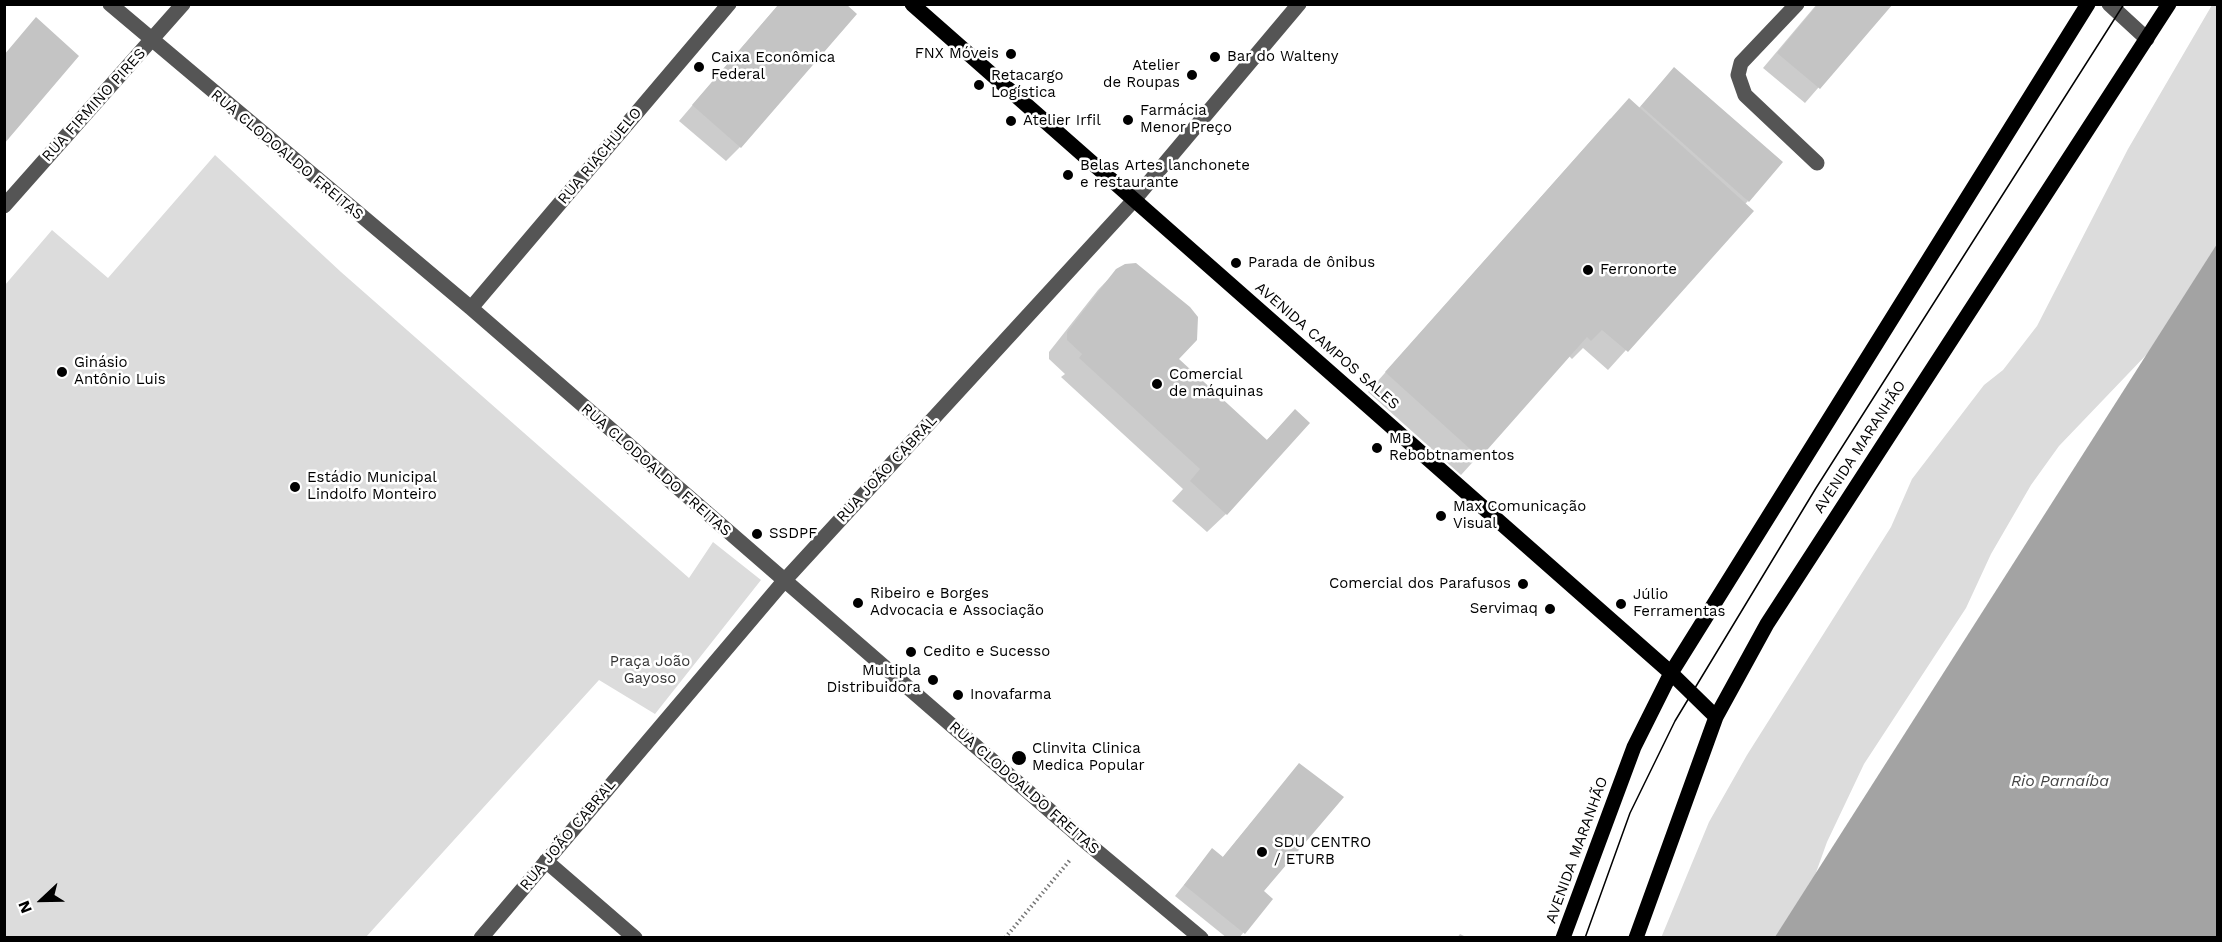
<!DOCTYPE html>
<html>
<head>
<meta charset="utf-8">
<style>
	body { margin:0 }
	#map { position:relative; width:2222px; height:942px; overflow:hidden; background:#fff; font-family:"Work Sans",sans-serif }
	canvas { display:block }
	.frame { position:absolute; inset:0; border:6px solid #000; pointer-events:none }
	.north { position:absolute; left:12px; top:870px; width:60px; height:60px; -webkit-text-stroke:4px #fff; paint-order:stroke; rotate:248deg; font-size:16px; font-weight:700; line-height:24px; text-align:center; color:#000 }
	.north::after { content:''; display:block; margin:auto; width:21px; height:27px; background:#000; clip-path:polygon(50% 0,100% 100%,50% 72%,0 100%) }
</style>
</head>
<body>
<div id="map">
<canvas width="2222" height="942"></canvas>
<div class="frame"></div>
<div class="north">N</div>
</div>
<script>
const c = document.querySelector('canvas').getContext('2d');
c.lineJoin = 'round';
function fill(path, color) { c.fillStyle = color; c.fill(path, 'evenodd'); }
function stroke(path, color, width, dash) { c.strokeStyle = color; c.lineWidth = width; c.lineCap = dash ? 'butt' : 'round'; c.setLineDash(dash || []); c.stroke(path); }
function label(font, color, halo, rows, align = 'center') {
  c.font = font + ' "Work Sans",sans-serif'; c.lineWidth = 5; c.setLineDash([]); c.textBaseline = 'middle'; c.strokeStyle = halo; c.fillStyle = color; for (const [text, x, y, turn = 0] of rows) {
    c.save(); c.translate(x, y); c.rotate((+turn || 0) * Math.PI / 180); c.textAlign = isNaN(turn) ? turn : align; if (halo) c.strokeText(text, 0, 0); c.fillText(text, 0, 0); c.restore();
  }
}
const green = new Path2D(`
	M2212 5H2217V268L2194 305 2059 446 2031 485 1991 554 1966 608 1864 764 1827 842 1809 892 1781 937 1661 938 1709 822 1747 755 1891 527 1912 479 1984 385 2003 370 2037 326 2128 149Z
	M215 155 341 272 689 578 713 542 761 580 655 714 599 680 366 937H5V285L52 230 108 278Z`);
const water = new Path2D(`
	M2217 244V937H1775Z`);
const shadow = new Path2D(`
	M779 4H844L740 147 726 161 679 121Z
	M1817 4H1891L1805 103 1763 68Z
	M1660 84 1748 201 1745 204 1751 211 1608 370 1583 348 1572 359 1569 356 1461 475 1368 392 1610 119 1638 109Z
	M1117 270 1176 359 1266 441 1295 411 1226 514 1207 532 1172 501 1183 489 1061 377 1065 374 1049 359V352L1098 290Z
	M1299 765 1262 891 1271 899 1239 938H1227L1175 896 1212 850 1222 858Z
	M1460 934 1468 938H1457Z`);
const building = new Path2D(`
	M779 4H846L857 14 741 148 692 105Z
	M1818 4H1893L1820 89 1777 53Z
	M36 17 79 56 4 144V55Z
	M1674 67 1783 162 1749 202 1641 106Z
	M1629 98 1754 211 1628 352 1602 330 1591 341 1587 337 1480 458 1385 372Z
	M1136 263 1190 307 1198 317 1197 340 1179 359 1267 440 1295 409 1310 423 1227 515 1190 481 1200 469 1079 358 1082 354 1067 340V332L1116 269 1125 264Z
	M1299 763 1344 797 1264 891 1273 899 1245 934 1184 885 1212 848 1223 857Z`);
const path = new Path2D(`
	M1005 938 1070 860`);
const minor = new Path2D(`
	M110 4 471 308 1086 842 1201 938
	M1797 4 1741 63 1738 75 1745 95 1817 163
	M2109 4 2147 39
	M4 206 183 4
	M471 308 729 4
	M546 861 635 938
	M481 938 784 581 1134 200 1299 4`);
const major = new Path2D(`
	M912 4 1671 673 1716 717
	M1563 938 1634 747 1671 673 2088 4
	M1636 938 1716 717 1767 624 2169 4`);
const tram = new Path2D(`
	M1585 938 1630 813 1675 721 1816 488 2124 4`);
const markers = [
	[1011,54,6,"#000"],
	[1215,57,6,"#000"],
	[699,67,6,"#000"],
	[1192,75,6,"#000"],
	[979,85,6,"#000"],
	[1128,120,6,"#000"],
	[1011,121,6,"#000"],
	[1068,175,6,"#000"],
	[1236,263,6,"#000"],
	[1588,270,6,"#000"],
	[62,372,6,"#000"],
	[1157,384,6,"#000"],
	[1377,448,6,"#000"],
	[295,487,6,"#000"],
	[1441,516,6,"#000"],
	[757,534,6,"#000"],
	[1523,584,6,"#000"],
	[858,603,6,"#000"],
	[1621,604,6,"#000"],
	[1550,609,6,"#000"],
	[911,652,6,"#000"],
	[933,680,6,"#000"],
	[958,695,6,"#000"],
	[1019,758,8,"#000"],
	[1262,852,6,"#000"]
];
const poiNames = [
	["FNX Móveis",999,54,"right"],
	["Bar do Walteny",1227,57],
	["Caixa Econômica",711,58],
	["Federal",711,75],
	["Atelier",1180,66,"right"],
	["de Roupas",1180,83,"right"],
	["Retacargo",991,76],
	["Logística",991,93],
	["Farmácia",1140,111],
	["Menor Preço",1140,128],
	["Atelier Irfil",1023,121],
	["Belas Artes lanchonete",1080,166],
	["e restaurante",1080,183],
	["Parada de ônibus",1248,263],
	["Ferronorte",1600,270],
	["Ginásio",74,363],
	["Antônio Luis",74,380],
	["Comercial",1169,375],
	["de máquinas",1169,392],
	["MB",1389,439],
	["Rebobtnamentos",1389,456],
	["Estádio Municipal",307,478],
	["Lindolfo Monteiro",307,495],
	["Max Comunicação",1453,507],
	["Visual",1453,524],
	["SSDPF",769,534],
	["Comercial dos Parafusos",1511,584,"right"],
	["Ribeiro e Borges",870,594],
	["Advocacia e Associação",870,611],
	["Júlio",1633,595],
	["Ferramentas",1633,612],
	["Servimaq",1538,609,"right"],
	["Cedito e Sucesso",923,652],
	["Multipla",921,671,"right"],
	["Distribuidora",921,688,"right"],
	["Inovafarma",970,695],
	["Clinvita Clinica",1032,749],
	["Medica Popular",1032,766],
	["SDU CENTRO",1274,843],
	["/ ETURB",1274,860]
];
const streetNames = [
	["RUA FIRMINO PIRES",94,105,-48],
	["RUA CLODOALDO FREITAS",287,155,40],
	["RUA RIACHUELO",600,156,-50],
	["AVENIDA CAMPOS SALES",1327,346,41],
	["AVENIDA MARANHÃO",1860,447,-57],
	["RUA JOÃO CABRAL",887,469,-47],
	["RUA CLODOALDO FREITAS",656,470,41],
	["RUA CLODOALDO FREITAS",1024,788,41],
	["RUA JOÃO CABRAL",568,835,-50],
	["AVENIDA MARANHÃO",1577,850,-70]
];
const parkNames = [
	["Praça João",650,662],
	["Gayoso",650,679]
];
const waterNames = [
	["Rio Parnaíba",2060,781]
];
fill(green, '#dcdcdc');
fill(water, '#a3a3a3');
fill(shadow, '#0003');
fill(building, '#c4c4c4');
stroke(path, '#777', 4, [1.5, 3]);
stroke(minor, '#555', 15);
stroke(major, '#000', 15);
stroke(tram, '#000', 1.5);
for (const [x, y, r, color] of markers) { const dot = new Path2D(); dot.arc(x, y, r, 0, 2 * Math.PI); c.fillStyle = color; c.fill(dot); stroke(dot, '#fff', 2); }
label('15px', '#000', '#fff', poiNames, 'left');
label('15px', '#000', '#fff', streetNames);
label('15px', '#333', '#fff', parkNames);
label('italic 16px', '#444', '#fff', waterNames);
</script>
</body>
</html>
